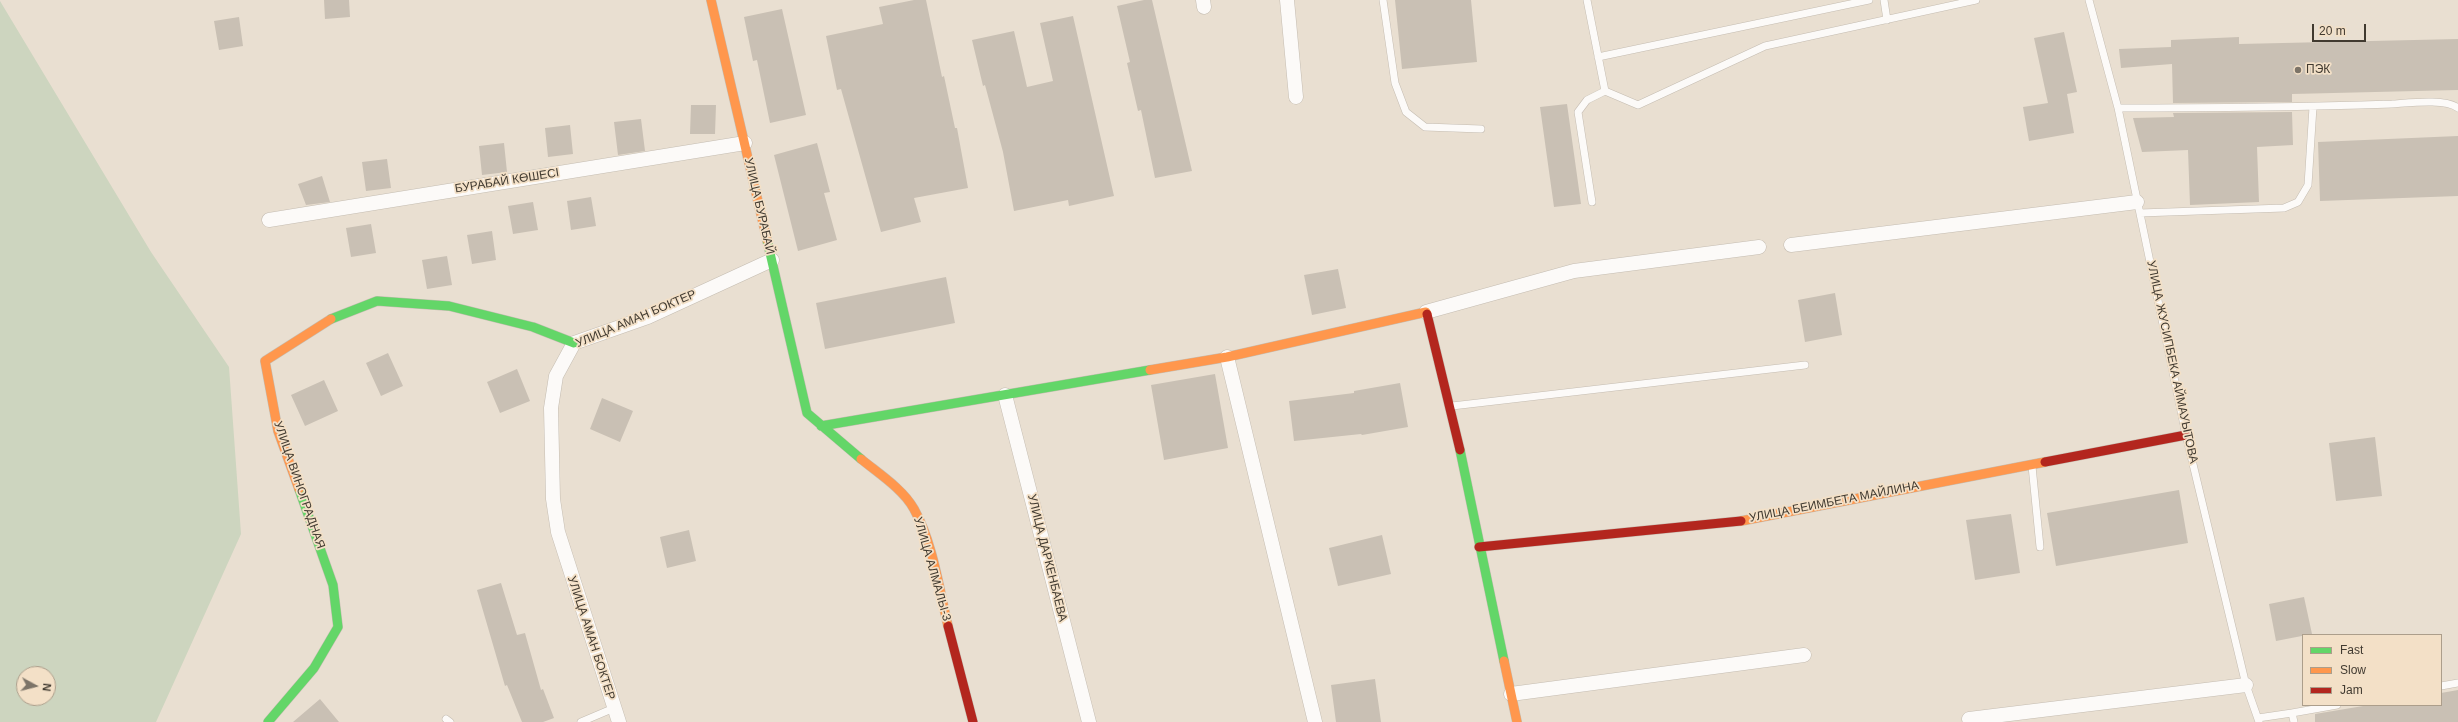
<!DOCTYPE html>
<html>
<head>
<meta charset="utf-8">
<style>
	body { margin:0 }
	#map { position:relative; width:2458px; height:722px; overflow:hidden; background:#e9dfd1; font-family:Helvetica,sans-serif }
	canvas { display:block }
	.legend { position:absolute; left:2302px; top:634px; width:140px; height:72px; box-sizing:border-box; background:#f3e0c7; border:1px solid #ac9e8b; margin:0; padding:5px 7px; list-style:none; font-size:12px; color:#413a30 }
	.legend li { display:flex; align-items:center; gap:8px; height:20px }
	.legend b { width:20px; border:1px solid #ac9e8b }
	.north { position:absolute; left:16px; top:666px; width:40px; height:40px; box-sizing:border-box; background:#f3e0c7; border:1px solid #ac9e8b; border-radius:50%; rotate:97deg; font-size:11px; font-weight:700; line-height:16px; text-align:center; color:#413a30 }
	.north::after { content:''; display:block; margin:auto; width:14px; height:18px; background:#7c7468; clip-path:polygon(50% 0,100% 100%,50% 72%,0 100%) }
	.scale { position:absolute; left:2312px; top:24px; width:54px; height:18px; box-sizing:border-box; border:2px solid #413a30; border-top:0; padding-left:5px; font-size:12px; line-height:14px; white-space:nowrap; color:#413a30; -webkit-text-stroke:3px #f3e0c7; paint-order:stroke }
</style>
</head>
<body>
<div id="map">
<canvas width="2458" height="722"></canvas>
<ul class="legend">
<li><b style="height:5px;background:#63d668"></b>Fast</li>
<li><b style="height:5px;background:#ff974d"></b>Slow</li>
<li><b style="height:5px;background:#b3261e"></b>Jam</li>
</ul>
<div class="north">N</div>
<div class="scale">20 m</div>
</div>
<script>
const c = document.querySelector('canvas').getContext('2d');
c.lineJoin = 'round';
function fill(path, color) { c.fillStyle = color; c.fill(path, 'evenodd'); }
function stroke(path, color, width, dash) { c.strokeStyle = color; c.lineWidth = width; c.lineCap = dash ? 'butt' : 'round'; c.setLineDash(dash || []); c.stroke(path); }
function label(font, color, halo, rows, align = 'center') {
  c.font = font + ' Helvetica,sans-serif'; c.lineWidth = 3.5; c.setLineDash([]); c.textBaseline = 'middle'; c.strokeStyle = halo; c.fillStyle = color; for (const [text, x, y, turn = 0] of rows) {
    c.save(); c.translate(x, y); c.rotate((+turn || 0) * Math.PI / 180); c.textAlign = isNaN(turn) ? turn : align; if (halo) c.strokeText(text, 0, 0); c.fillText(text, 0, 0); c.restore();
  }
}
const green = new Path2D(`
	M0 1 151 252 229 367 241 534 156 722H0ZM24 674H48V698H24Z`);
const building = new Path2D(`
	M324 0H349L350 17 325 19Z
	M914 0H926L942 77 944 76 955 128H957L968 188 914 198 921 222 881 232 841 89 837 90 826 36 883 24 879 7Z
	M1144 0H1152L1192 171 1155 178 1141 110 1138 111 1127 63 1130 62 1117 6Z
	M1395 0H1471L1477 62 1402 69Z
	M782 9 806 115 770 123 757 60 753 61 744 17Z
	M1073 16 1114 196 1069 206 1068 200 1014 211 1003 152 985 85 983 86 972 40 1014 31 1027 87 1053 81 1040 23Z
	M239 17 243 46 219 50 214 21Z
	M2064 32 2077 92 2067 94 2074 133 2029 141 2023 107 2048 103 2034 38Z
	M2239 37V44L2458 39V90L2292 94V102L2173 103 2172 64 2121 68 2119 49 2171 47V40Z
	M1567 104 1581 204 1554 207 1540 107Z
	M691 105H716L715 134H690Z
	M2292 112 2293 145 2257 147 2259 202 2190 205 2188 150 2142 152 2133 118 2174 117 2173 113Z
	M641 119 645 151 618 155 614 122Z
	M570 125 573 154 548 157 545 128Z
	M2458 136V196L2320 201 2318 142Z
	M504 143 507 172 482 175 479 146Z
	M817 143 830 192 824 193 837 240 798 251 774 155Z
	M387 159 391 188 366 191 362 162Z
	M322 176 330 202 306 205 298 184Z
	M591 197 596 226 571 230 567 201Z
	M533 202 538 230 513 234 508 206Z
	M371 224 376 253 351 257 346 228Z
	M492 231 496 260 472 264 467 235Z
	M447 256 452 285 427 289 422 260Z
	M1338 269 1346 308 1312 315 1304 275Z
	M946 277 955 323 825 349 816 303Z
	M1835 293 1842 335 1805 342 1798 300Z
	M388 353 403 386 381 396 366 363Z
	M517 369 530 401 500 413 487 382Z
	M1215 374 1228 448 1164 460 1151 385Z
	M324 380 338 411 305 426 291 395Z
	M1400 383 1408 427 1362 435 1361 434 1294 441 1289 401 1354 393V391Z
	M602 398 633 411 620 442 590 429Z
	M2375 437 2382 496 2336 501 2329 443Z
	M2179 490 2188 543 2056 566 2047 513Z
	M2011 514 2020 573 1975 580 1966 520Z
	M689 530 696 561 667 568 660 537Z
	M1382 535 1391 574 1338 586 1329 548Z
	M501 583 517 635 525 633 541 690 543 689 554 718 543 722H522L507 685 505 686 477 590Z
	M2304 597 2312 634 2276 641 2269 604Z
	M1375 679 1381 722H1336L1331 685Z
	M2458 690V722H2315V714L2369 705H2441V693Z
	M320 699 339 722H293Z`);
const lane = new Path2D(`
	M1383 0 1395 83 1406 112 1425 127 1481 129
	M1587 0 1605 91 1638 105 1765 46 1976 0
	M1884 0 1887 20
	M2089 0 2118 108 2186 435 2246 685 2259 722
	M1598 57 1869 0
	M2118 108C2209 108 2301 107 2392 104 2408 103 2446 98 2458 108
	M1592 202 1578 112 1587 100 1605 91
	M2140 213 2284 208 2298 202 2308 185 2313 107
	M1452 406 1805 365
	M2032 466 2040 547
	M2441 686 2458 683
	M2292 713 2337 705
	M2258 718 2292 713 2294 722
	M446 719 450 722
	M581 722 614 708`);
const street = new Path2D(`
	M1203 0 1204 7
	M1287 0 1296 97
	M269 220 745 143
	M1791 245 2137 202
	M1426 312 1574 271 1759 247
	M1227 357 1315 722
	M1005 395 1089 722
	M1511 694 1804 655
	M1969 719 2246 685
	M619 722 558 532 553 499 551 408 556 376 574 343 648 317 772 260`);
const fast = new Path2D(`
	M767 240 807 413 861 459
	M331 319 377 301 449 306 533 327 574 343
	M821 426 1150 370
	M1460 450 1504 661
	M268 722 314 668 338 627 333 585 299 489`);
const slow = new Path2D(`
	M711 0 767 240
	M1150 370 1227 357 1426 312 1427 314
	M861 459C878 473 903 489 914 509 933 543 939 588 948 626
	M299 489 278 431 265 361 331 319
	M1741 521 2045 462
	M1504 661 1517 722`);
const jam = new Path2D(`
	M1427 314 1460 450
	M2045 462 2186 435
	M1479 547 1741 521
	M948 626 973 722`);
const markers = [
	[2298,70,4,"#7c7468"]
];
const poiNames = [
	["ПЭК",2306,70]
];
const streetNames = [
	["БУРАБАЙ КӨШЕСІ",507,181,-9],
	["УЛИЦА БУРАБАЙ",759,206,77],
	["УЛИЦА АМАН БОКТЕР",636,319,-23],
	["УЛИЦА ЖУСИПБЕКА АЙМАУЫТОВА",2172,362,78],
	["УЛИЦА ВИНОГРАДНАЯ",299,485,71],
	["УЛИЦА БЕИМБЕТА МАЙЛИНА",1834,502,-11],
	["УЛИЦА ДАРКЕНБАЕВА",1047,558,76],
	["УЛИЦА АЛМАЛЫ-3",932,569,74],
	["УЛИЦА АМАН БОКТЕР",591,638,72]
];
fill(green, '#cdd5bf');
fill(building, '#c9c0b4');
stroke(lane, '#c4bcb1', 8);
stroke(street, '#c4bcb1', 15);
stroke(fast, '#c4bcb1', 10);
stroke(slow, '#c4bcb1', 10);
stroke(jam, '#c4bcb1', 10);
stroke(lane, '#fcfaf8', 7);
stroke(street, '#fcfaf8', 14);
stroke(fast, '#63d668', 9);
stroke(slow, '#ff974d', 9);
stroke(jam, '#b3261e', 9);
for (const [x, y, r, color] of markers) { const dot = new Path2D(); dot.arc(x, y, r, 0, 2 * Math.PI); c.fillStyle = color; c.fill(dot); stroke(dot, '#f3e0c7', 1.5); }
label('12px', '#413a30', '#f3e0c7', poiNames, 'left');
label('12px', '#413a30', '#f3e0c7', streetNames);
</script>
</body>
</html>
